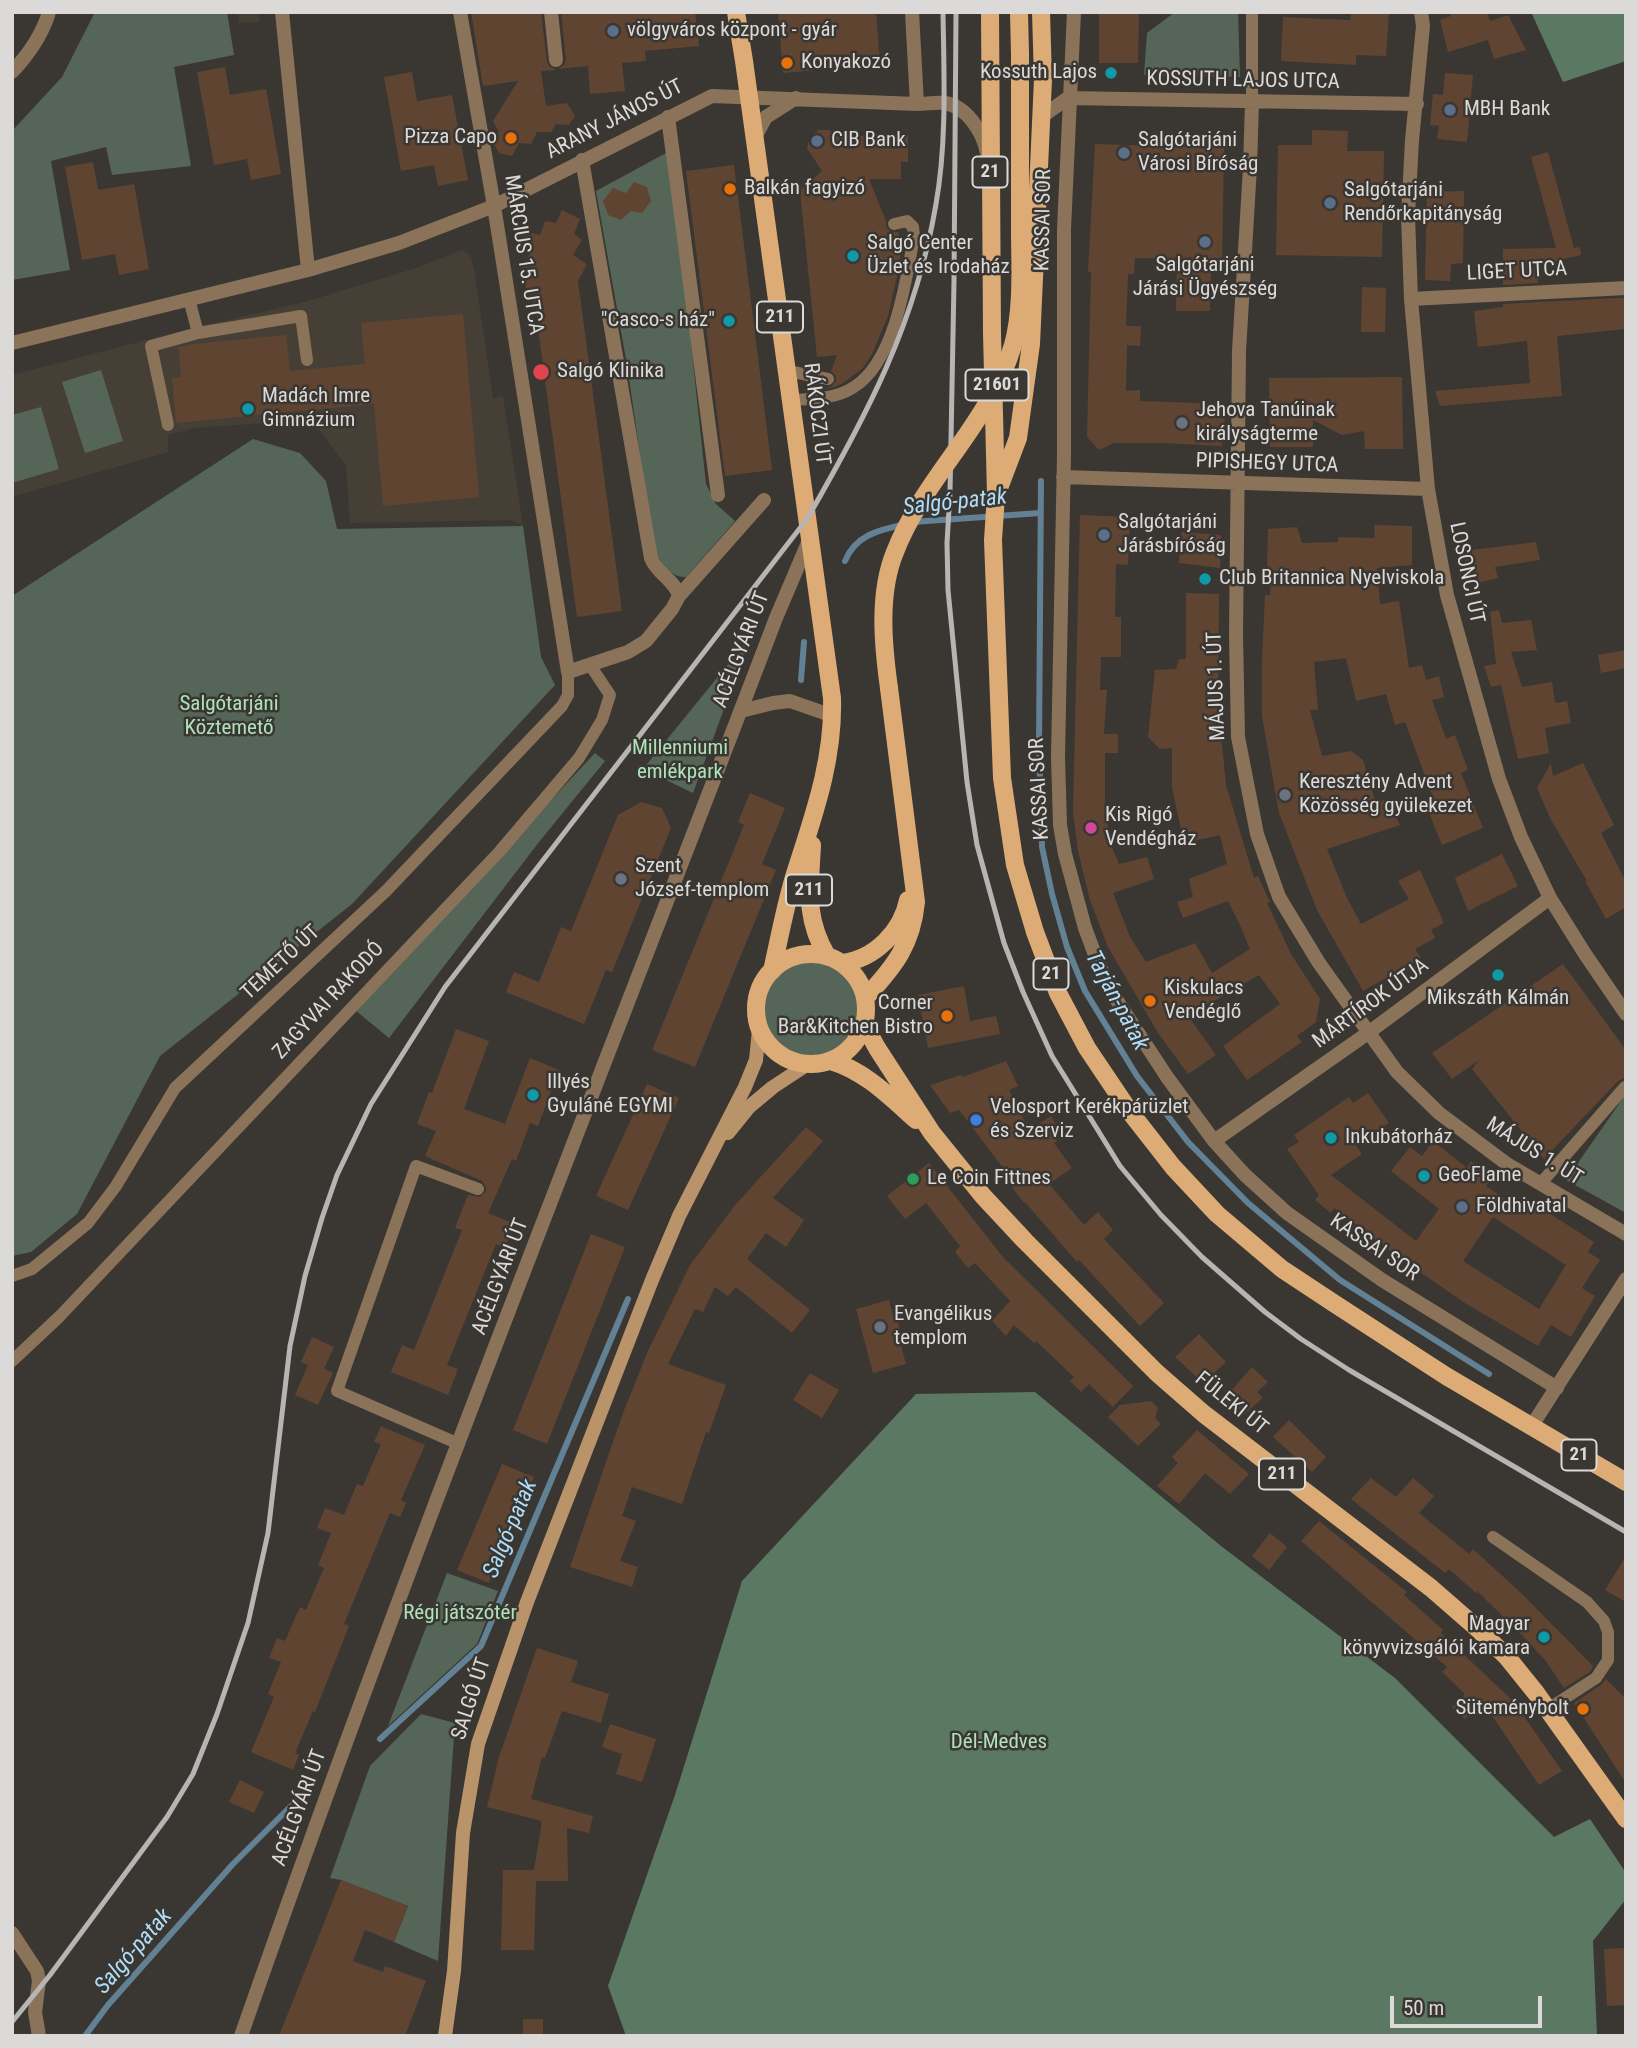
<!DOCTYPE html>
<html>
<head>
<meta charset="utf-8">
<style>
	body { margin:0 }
	#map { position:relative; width:1638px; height:2048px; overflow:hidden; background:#3a3733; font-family:"Roboto Condensed",sans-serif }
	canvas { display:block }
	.frame { position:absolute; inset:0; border:14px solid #dcdad8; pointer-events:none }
	.scale { position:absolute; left:1390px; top:1996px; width:152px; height:32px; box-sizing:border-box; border:4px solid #dcdad8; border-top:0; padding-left:9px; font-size:21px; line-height:24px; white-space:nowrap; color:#dcdad8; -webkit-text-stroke:5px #3a3733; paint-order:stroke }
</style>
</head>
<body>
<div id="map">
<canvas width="1638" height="2048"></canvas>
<div class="frame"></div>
<div class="scale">50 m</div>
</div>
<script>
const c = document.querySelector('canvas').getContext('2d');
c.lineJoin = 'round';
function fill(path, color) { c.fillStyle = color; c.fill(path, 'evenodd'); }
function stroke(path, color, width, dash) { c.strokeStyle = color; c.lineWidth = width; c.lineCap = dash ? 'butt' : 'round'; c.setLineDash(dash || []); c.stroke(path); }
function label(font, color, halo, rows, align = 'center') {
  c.font = font + ' "Roboto Condensed",sans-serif'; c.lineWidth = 5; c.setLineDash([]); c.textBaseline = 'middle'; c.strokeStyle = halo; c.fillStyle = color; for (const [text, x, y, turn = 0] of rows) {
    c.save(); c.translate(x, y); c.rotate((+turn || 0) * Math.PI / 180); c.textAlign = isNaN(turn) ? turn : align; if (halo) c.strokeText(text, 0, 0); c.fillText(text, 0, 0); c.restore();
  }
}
const built = new Path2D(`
	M238 12H258L259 22 239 23Z
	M462 250 471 257 474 269 493 398 503 396 523 526 511 520 350 523 346 465 318 428 307 420 195 428 168 435V452L12 497V375L197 327 305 302 419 267Z`);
const green = new Path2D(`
	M95 12H227L234 55 174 67 191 166 112 175 106 147 51 161 70 270 12 280V131L62 77Z
	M1175 12H1238L1240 77 1144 75 1147 33Z
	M666 153 685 288 706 484 716 504 735 521 686 577C670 578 661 562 654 549L627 365 596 191Z
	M101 370 123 441 85 453 62 382Z
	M41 407 59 469 12 483V415Z
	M253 439 300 453 326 481 337 529 523 526 541 657 555 685 352 904 160 1056 77 1214 31 1252 12 1256V596Z
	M751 636 693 793 643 769Z
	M595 753 605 761 539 842 389 1038 355 1010Z
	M756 1009a55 55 0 1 1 110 0a55 55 0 1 1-110 0Z
	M1626 1094V1213L1566 1180Z
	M447 1573 498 1591 477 1644 388 1726Z
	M421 1714 455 1723 438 1961 394 1942 408 1906 341 1880 330 1878 370 1766Z`);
const forest = new Path2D(`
	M1531 12H1626V61L1563 82Z
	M1035 1392 1221 1546 1395 1678 1554 1837 1590 1819 1626 1873V1899L1593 1941 1597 2036H626L608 1986 675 1795 742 1581 916 1394Z`);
const stream = new Path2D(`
	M1041 481 1039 747 1042 847 1052 894 1067 947 1085 991 1137 1076 1188 1142 1248 1203 1340 1280 1489 1374
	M913 522 1040 513
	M845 561C855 536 878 530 902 525
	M801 680 804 642
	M380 1739 481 1646 628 1299
	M85 2036 108 2005 232 1865 297 1800`);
const building = new Path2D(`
	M471 12H541L547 62 549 66 556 70 541 71 546 106 567 103 575 116 569 125 556 124 551 132H537L531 144 519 143 512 156 499 153 492 141 499 132 493 121 518 81 483 86Z
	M561 12H695L699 46 645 51 646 61 622 63 625 91 590 94 588 66 558 69 564 65 566 60Z
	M778 12H876L880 64 783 73Z
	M1099 12H1139L1138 63H1099Z
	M1351 12H1389L1386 56 1356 55V65L1281 61 1283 17 1350 20Z
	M1450 12H1487L1490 21 1508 15 1526 50 1494 59 1488 40 1448 52 1440 20 1451 16Z
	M225 67 230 95 266 89 281 174 251 180 247 159 214 165 197 72Z
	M412 72 417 101 452 95 468 180 438 186 434 165 401 171 384 77Z
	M1445 73 1473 75 1467 142 1437 139 1439 126 1430 125 1433 94 1443 95Z
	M818 130H829L840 136H908V162H901V179H869L886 221V227L891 232H898L901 240 900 263 888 316 872 354 862 369 843 383 837 386 830 388 824 389 831 387 836 381V376L831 371 837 355 817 357 800 191 822 171 807 148 809 140Z
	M1312 130 1348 131 1347 151H1384L1382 257 1276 255 1278 145H1312Z
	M1095 144 1224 148 1222 267H1211L1210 311H1176L1177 259 1135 258 1134 274H1128L1126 326H1141L1140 346 1127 345 1126 391 1140 390V401L1226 404 1222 446 1163 443H1114L1099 450 1087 437 1091 272H1088Z
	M1548 152 1574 248 1580 247 1581 255 1538 265V283L1503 285V249L1556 248 1531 157Z
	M93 162 98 190 134 184 149 269 119 275 115 254 82 260 65 167Z
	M734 165 772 470 725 476 686 171Z
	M634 182 647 187 651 201 642 213 631 211 621 220 608 215 603 201 613 188 626 193Z
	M1464 191 1463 263 1451 264 1450 281 1425 280 1427 192Z
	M562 210 580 219 574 234 582 240 573 255 587 264 578 281 622 611 577 617 535 306 524 283 531 272 522 267 530 254 516 248 524 231 540 235 545 221 556 223Z
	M1362 287 1386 288 1385 332H1361Z
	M1619 298H1626V329L1557 336 1562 396 1440 406 1435 391 1530 383 1527 341 1478 347 1474 311 1503 307V304Z
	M463 314 479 497 383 506 374 404 176 423 172 378 181 377 179 347 193 344 286 335 290 371 365 364 361 323Z
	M1402 377 1403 449H1365L1364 431 1342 435 1313 420V447H1270L1269 378Z
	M1080 515 1130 517 1128 565 1116 564 1115 617H1121V657H1101L1100 690H1107L1104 734H1118V753H1105V811L1111 845 1119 864 1147 857 1154 879 1113 893 1130 937 1146 962 1195 943 1212 973 1250 949 1240 925 1228 901 1183 918 1177 902 1193 897 1189 879 1227 864 1220 835 1184 843 1172 788V748L1160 749 1148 737 1155 670 1176 669 1179 659H1186V593L1219 594 1218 703 1226 785 1254 878 1258 876 1270 902 1267 903 1291 954 1320 999 1316 1022 1297 1036 1302 1042 1247 1080 1223 1046 1280 1004 1259 975 1188 1016 1216 1055 1188 1074 1158 1033 1108 947 1090 900 1078 851 1073 811Z
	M1374 525 1412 526V565L1377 568 1380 604 1399 601 1409 668 1422 665 1426 680 1439 676 1444 697 1432 700 1446 739 1455 735 1468 770 1461 773 1483 828 1442 845 1425 803 1434 800 1405 722 1395 725 1386 694 1356 701 1346 658 1314 662 1318 710H1310L1322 756 1351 751 1363 760 1376 803 1387 799 1400 825 1327 849 1347 898 1361 924 1409 899 1398 881 1420 870 1444 923 1431 930 1435 938 1415 949 1421 958 1363 991 1317 910 1279 813 1262 716V662L1265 595H1270L1271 574 1267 573 1268 529 1297 527 1302 543 1338 542V537L1375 538Z
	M1181 532 1221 535 1220 568 1179 563Z
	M1536 542 1540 560 1495 567 1498 578 1469 585 1464 551Z
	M1499 610 1502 623 1531 620 1537 650 1511 652 1522 687 1552 682 1555 703 1567 701 1571 723 1545 728 1549 753 1518 759 1501 685 1491 687 1484 666 1496 664 1490 612Z
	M1626 650V668L1601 673 1598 655Z
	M1551 763 1553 776 1583 763 1614 825 1601 833 1626 882V907L1606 919 1585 881H1587L1551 820 1537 788Z
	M750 793 785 808 762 864 776 870 695 1067 652 1050 744 825 738 822Z
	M641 802 662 808 671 828 612 972 606 970 584 1024 506 992 514 972 539 982 561 927 571 931 618 815Z
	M1502 854 1518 886 1468 911 1455 878Z
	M1563 964 1626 1050V1077L1618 1081 1544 1159 1472 1069 1479 1060 1452 1079 1432 1053Z
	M964 986 970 1021 996 1016 1000 1034 928 1048 918 995Z
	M456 1029 489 1041 464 1109 505 1124 530 1058 559 1070 538 1126 530 1123 516 1161 512 1159 488 1213 515 1224 505 1248 496 1244 447 1365 458 1369 448 1395 391 1372 402 1345 414 1350 462 1230 455 1228 468 1195 480 1197 486 1191V1187L482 1181 425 1156 436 1131 417 1124 429 1092 432 1093Z
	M1006 1061 1018 1086 1009 1090 1029 1130 1051 1116 1061 1133 1054 1136 1057 1141 1054 1143 1072 1168 1049 1184 1084 1225 1098 1212 1113 1230 1104 1239 1164 1303 1140 1326 1079 1260 1077 1262 1025 1202 1024 1203 1006 1179 1010 1177 959 1110 950 1113 930 1085 961 1075 963 1077Z
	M647 1084 679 1098 628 1210 596 1196Z
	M1368 1093 1389 1123 1356 1146 1362 1154 1331 1175 1416 1241 1439 1209 1391 1171 1410 1147 1422 1156 1433 1141 1467 1168 1471 1161 1493 1176 1486 1186 1523 1211 1530 1201 1594 1242 1588 1252 1600 1260 1582 1288 1595 1296 1571 1337 1551 1325 1538 1346 1465 1303 1404 1261 1334 1208 1331 1213 1315 1200 1319 1195 1287 1149 1299 1142 1294 1135 1349 1097 1353 1103ZM1493 1217 1566 1265 1539 1309 1463 1261Z
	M806 1127 823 1141 773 1198 804 1220 786 1247 766 1233 747 1259 810 1310 792 1333 736 1287 728 1296 715 1287 703 1312 695 1309 668 1364 726 1385 709 1433 706 1432 682 1504 632 1487 622 1516 636 1521 620 1561 638 1567 632 1587 570 1567 623 1413 648 1351 690 1265 736 1204Z
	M929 1163 1003 1257 1133 1386 1113 1407 1089 1384 1081 1392 1070 1381 1074 1377 1036 1341 1034 1343 1014 1325 1006 1336 992 1321 1010 1301 975 1263 968 1268 955 1252 960 1246 926 1203 905 1219 887 1196Z
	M591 1234 625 1247 547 1444 513 1430Z
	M889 1300 894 1319 897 1318 901 1334 898 1335 906 1364 873 1373 856 1309Z
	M1199 1334 1226 1362 1203 1383 1175 1357Z
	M312 1337 334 1347 324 1369 333 1373 318 1405 295 1395 308 1365 301 1362Z
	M1252 1367 1268 1382 1257 1392 1263 1398 1241 1417 1222 1401Z
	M810 1373 839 1390 822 1418 793 1400Z
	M1151 1401 1158 1408 1155 1418 1161 1424 1138 1446 1108 1417 1120 1405Z
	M1289 1420 1326 1457 1312 1472 1273 1437Z
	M381 1426 425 1445 401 1500 406 1503 400 1517 390 1513 344 1624 349 1626 315 1712 313 1711 295 1753 299 1755 293 1770 251 1752 274 1697 268 1694 281 1662 269 1658 277 1638 285 1641 300 1607 306 1610 324 1568 318 1565 331 1533 317 1528 325 1508 344 1515 357 1484 363 1486 381 1444 374 1442Z
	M1197 1430 1249 1474 1230 1494 1205 1473 1179 1504 1157 1486 1178 1463 1172 1457Z
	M502 1464 534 1477 489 1583 457 1570Z
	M1371 1478 1396 1497 1413 1478 1434 1496 1419 1513 1469 1554 1473 1549 1522 1594 1593 1666 1590 1672 1564 1688 1545 1660 1522 1635 1477 1591 1476 1593 1449 1569 1445 1573 1351 1499Z
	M1319 1521 1407 1592 1404 1595 1443 1630 1441 1633 1514 1702 1562 1771 1539 1785 1482 1701 1465 1719 1452 1708 1465 1694 1442 1672 1447 1667 1301 1541Z
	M1270 1533 1287 1547 1269 1570 1252 1556Z
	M1626 1556V1602L1605 1590Z
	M537 1648 578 1661 571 1682 609 1694 601 1723 562 1711 545 1758 542 1757 531 1799 593 1816 589 1833 567 1828 568 1881H536L534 1950H501L503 1870H534L542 1821 487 1807 499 1757Z
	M1606 1679 1626 1699V1783L1574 1703 1601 1685Z
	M610 1724 656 1739 642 1782 616 1774 622 1754 602 1747Z
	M240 1780 264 1792 254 1813 229 1802Z
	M341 1880 408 1906 394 1942 365 1930 353 1961 383 1972 385 1966 426 1981 405 2036H279Z
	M1626 1948V2005L1607 2006 1604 1949Z
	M523 2019H543V2036H523Z`);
const service = new Path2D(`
	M1252 102V12
	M198 333 301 316 307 360
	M788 371 828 379
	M792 400C813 399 836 399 854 387 895 361 906 281 914 236L913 227 907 221 894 224
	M168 425 151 346 198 333 189 299
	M1541 1183 1625 1087
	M12 1276 32 1269 88 1223 116 1186 175 1088 386 891 562 706 568 695V672
	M12 1361 59 1317 500 851 579 758 602 720 610 695 590 665
	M459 1444 337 1391 416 1166 478 1189
	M1493 1537 1587 1602 1604 1621 1608 1632V1660L1596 1678 1548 1709`);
const minor = new Path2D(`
	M282 12 308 270
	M460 12 494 206 568 672 628 652 646 641 672 609 679 596C675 580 657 574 651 558L582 160
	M551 12 556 60
	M912 12 917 104
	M1074 12 1064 229V455L1058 757 1060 825 1065 854 1085 928 1098 963 1116 999 1167 1077 1214 1141 1245 1175 1287 1213 1382 1280 1557 1388
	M1421 12 1423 26 1412 140 1408 216 1411 299 1428 489 1447 595 1499 779 1521 837 1550 898 1585 954 1626 1014
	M12 72C29 54 42 36 49 12
	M1068 98 1417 104
	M1252 102 1250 167 1239 351 1236 635 1238 737 1257 834 1279 897 1319 963 1397 1072 1439 1113 1507 1164 1626 1234
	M668 117 718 495
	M1041 117 1068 98
	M754 139 766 117 796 98
	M1411 299 1626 288
	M12 343 308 270 399 243 494 206 712 96 917 104C926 104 936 102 945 103 968 107 983 133 987 153
	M1063 477 1428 489
	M679 596 764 500
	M741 711 773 703 790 701 833 716
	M1214 1141 1368 1033 1550 898
	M1531 1427 1626 1279
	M12 1933 37 1971 39 1981 35 2012 39 2036
	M241 2036C407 1559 596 1090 776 618L810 538`);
const secondary = new Path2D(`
	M728 1133 749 1107 773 1087 808 1064
	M445 2036 454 1971 463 1833 478 1744 527 1602 652 1280 679 1216 745 1087 756 1060 759 1030`);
const primary = new Path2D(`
	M736 12 744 61 832 698C834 761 813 817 794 877 785 907 779 940 772 971
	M990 12 992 333 996 495 993 540 1002 778 1015 865 1035 932 1058 993 1087 1048 1130 1112 1173 1167 1217 1214 1282 1269 1335 1304 1446 1376 1626 1482
	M1019 12 1020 54
	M999 488 1018 438 1031 344 1043 79 1041 12
	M812 845C810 888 804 917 827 956
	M756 1009a55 55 0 1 1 110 0a55 55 0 1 1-110 0Z
	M842 963C875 959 902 931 908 900
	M866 997C895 966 912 944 916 902L889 688
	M864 1024 877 1048 932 1133 983 1196 1025 1241 1157 1373 1204 1414 1431 1588 1478 1629 1507 1657 1536 1693 1626 1819
	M831 1061C865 1071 890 1097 916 1120`);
const rail = new Path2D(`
	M956 12 954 282 950 492 947 543 948 590 967 782 977 845 1004 943 1023 992 1052 1056 1120 1166 1161 1215 1202 1257 1265 1312 1301 1339 1349 1370 1626 1532
	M12 2022 50 1975 167 1817 193 1774 217 1714 248 1623 268 1533 290 1346 305 1276 322 1218 337 1175 371 1104 445 987 807 519C866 417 916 323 936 204 947 142 944 75 943 12`);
const primaryBridge = new Path2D(`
	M889 688C883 645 878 593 895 552 924 477 990 424 1013 345 1023 309 1020 266 1020 229 1020 171 1020 112 1020 54`);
const markers = [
	[613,31,7,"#5c6f8a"],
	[787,63,7,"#e8710a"],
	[1111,73,7,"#0f9aa8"],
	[1450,110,7,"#5c6f8a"],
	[511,138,7,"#e8710a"],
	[817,141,7,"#5c6f8a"],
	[1124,153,7,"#5c6f8a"],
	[730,189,7,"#e8710a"],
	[1330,203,7,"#5c6f8a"],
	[1205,242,7,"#5c6f8a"],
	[853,256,7,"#0f9aa8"],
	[729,321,7,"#0f9aa8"],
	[541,372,9,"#e0444e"],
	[248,409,7,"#0f9aa8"],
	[1182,423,7,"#6b7280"],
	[1104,535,7,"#5c6f8a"],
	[1205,579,7,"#0f9aa8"],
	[1285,795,7,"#6b7280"],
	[1091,828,7,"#d1479c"],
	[621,879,7,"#6b7280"],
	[1498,975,7,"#0f9aa8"],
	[1150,1001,7,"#e8710a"],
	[947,1016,7,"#e8710a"],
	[533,1095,7,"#0f9aa8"],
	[976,1120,7,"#3f7fe0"],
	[1331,1138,7,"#0f9aa8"],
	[1424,1176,7,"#0f9aa8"],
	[913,1179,7,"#2e9e5b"],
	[1462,1207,7,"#5c6f8a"],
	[880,1327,7,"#6b7280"],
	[1544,1637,7,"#0f9aa8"],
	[1583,1709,7,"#e8710a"]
];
const shields = [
	[990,172,35],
	[780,317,46],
	[997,385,63],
	[809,890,46],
	[1051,974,35],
	[1579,1455,35],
	[1282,1474,46]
];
const shieldNames = [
	["21",990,172],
	["211",780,317],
	["21601",997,385],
	["211",809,890],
	["21",1051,974],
	["21",1579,1455],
	["211",1282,1474]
];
const poiNames = [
	["völgyváros központ - gyár",627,31],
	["Konyakozó",801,63],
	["Kossuth Lajos",1097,73,"right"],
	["MBH Bank",1464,110],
	["Pizza Capo",497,138,"right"],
	["CIB Bank",831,141],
	["Salgótarjáni",1138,141],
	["Városi Bíróság",1138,165],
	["Balkán fagyizó",744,189],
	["Salgótarjáni",1344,191],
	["Rendőrkapitányság",1344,215],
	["Salgó Center",867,244],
	["Üzlet és Irodaház",867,268],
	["Salgótarjáni",1205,266,"center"],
	["Járási Ügyészség",1205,290,"center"],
	["\"Casco-s ház\"",715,321,"right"],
	["Salgó Klinika",557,372],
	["Madách Imre",262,397],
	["Gimnázium",262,421],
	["Jehova Tanúinak",1196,411],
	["királyságterme",1196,435],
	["Salgótarjáni",1118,523],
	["Járásbíróság",1118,547],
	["Club Britannica Nyelviskola",1219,579],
	["Keresztény Advent",1299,783],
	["Közösség gyülekezet",1299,807],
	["Kis Rigó",1105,816],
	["Vendégház",1105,840],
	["Szent",635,867],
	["József-templom",635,891],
	["Kiskulacs",1164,989],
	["Vendéglő",1164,1013],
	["Mikszáth Kálmán",1498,999,"center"],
	["Corner",933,1004,"right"],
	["Bar&Kitchen Bistro",933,1028,"right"],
	["Illyés",547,1083],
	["Gyuláné EGYMI",547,1107],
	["Velosport Kerékpárüzlet",990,1108],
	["és Szerviz",990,1132],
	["Inkubátorház",1345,1138],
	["GeoFlame",1438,1176],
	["Le Coin Fittnes",927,1179],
	["Földhivatal",1476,1207],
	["Evangélikus",894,1315],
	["templom",894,1339],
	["Magyar",1530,1625,"right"],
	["könyvvizsgálói kamara",1530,1649,"right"],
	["Süteménybolt",1569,1709,"right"]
];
const streetNames = [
	["KOSSUTH LAJOS UTCA",1243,81,1],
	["ARANY JÁNOS ÚT",615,120,-27],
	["KASSAI SOR",1044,220,-89],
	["MÁRCIUS 15. UTCA",523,255,81],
	["LIGET UTCA",1517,272,-3],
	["RÁKÓCZI ÚT",816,414,83],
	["PIPISHEGY UTCA",1267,464,2],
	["LOSONCI ÚT",1466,573,78],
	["ACÉLGYÁRI ÚT",742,650,-69],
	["MÁJUS 1. ÚT",1217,686,-92],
	["KASSAI SOR",1040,789,-93],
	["TEMETŐ ÚT",281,963,-43],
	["ZAGYVAI RAKODÓ",329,1001,-47],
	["MÁRTÍROK ÚTJA",1371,1004,-36],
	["MÁJUS 1. ÚT",1534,1152,32],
	["KASSAI SOR",1374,1248,34],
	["ACÉLGYÁRI ÚT",501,1277,-69],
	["FÜLEKI ÚT",1231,1404,39],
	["SALGÓ ÚT",472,1699,-72],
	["ACÉLGYÁRI ÚT",300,1808,-70]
];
const parkNames = [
	["Salgótarjáni",229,705],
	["Köztemető",229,729],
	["Millenniumi",680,749],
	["emlékpark",680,773],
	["Régi játszótér",460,1614],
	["Dél-Medves",999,1743]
];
const waterNames = [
	["Salgó-patak",955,503,-6],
	["Tarján-patak",1116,1001,62],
	["Salgó-patak",511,1529,-67],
	["Salgó-patak",134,1952,-49]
];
fill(built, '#463f36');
fill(green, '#556658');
fill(forest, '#5b7862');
stroke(stream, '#628195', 6);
fill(building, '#604432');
stroke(service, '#8b7359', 12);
stroke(minor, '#8b7359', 14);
stroke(secondary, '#b9936a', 14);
stroke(primary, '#ddac76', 18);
stroke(rail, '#b7b5b3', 5);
stroke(primaryBridge, '#ddac76', 18);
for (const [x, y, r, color] of markers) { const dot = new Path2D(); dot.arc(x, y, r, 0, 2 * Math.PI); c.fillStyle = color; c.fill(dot); stroke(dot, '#3a3733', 2.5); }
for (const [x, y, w] of shields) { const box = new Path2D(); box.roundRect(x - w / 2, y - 15.5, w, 31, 5); c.fillStyle = '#3a3733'; c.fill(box); stroke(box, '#dcdad8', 2); }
label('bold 19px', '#dcdad8', null, shieldNames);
label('21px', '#dcdad8', '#3a3733', poiNames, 'left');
label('21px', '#dcdad8', '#3a3733', streetNames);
label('21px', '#aee2ba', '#3a3733', parkNames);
label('italic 23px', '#b0defa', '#3a3733', waterNames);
</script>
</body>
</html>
